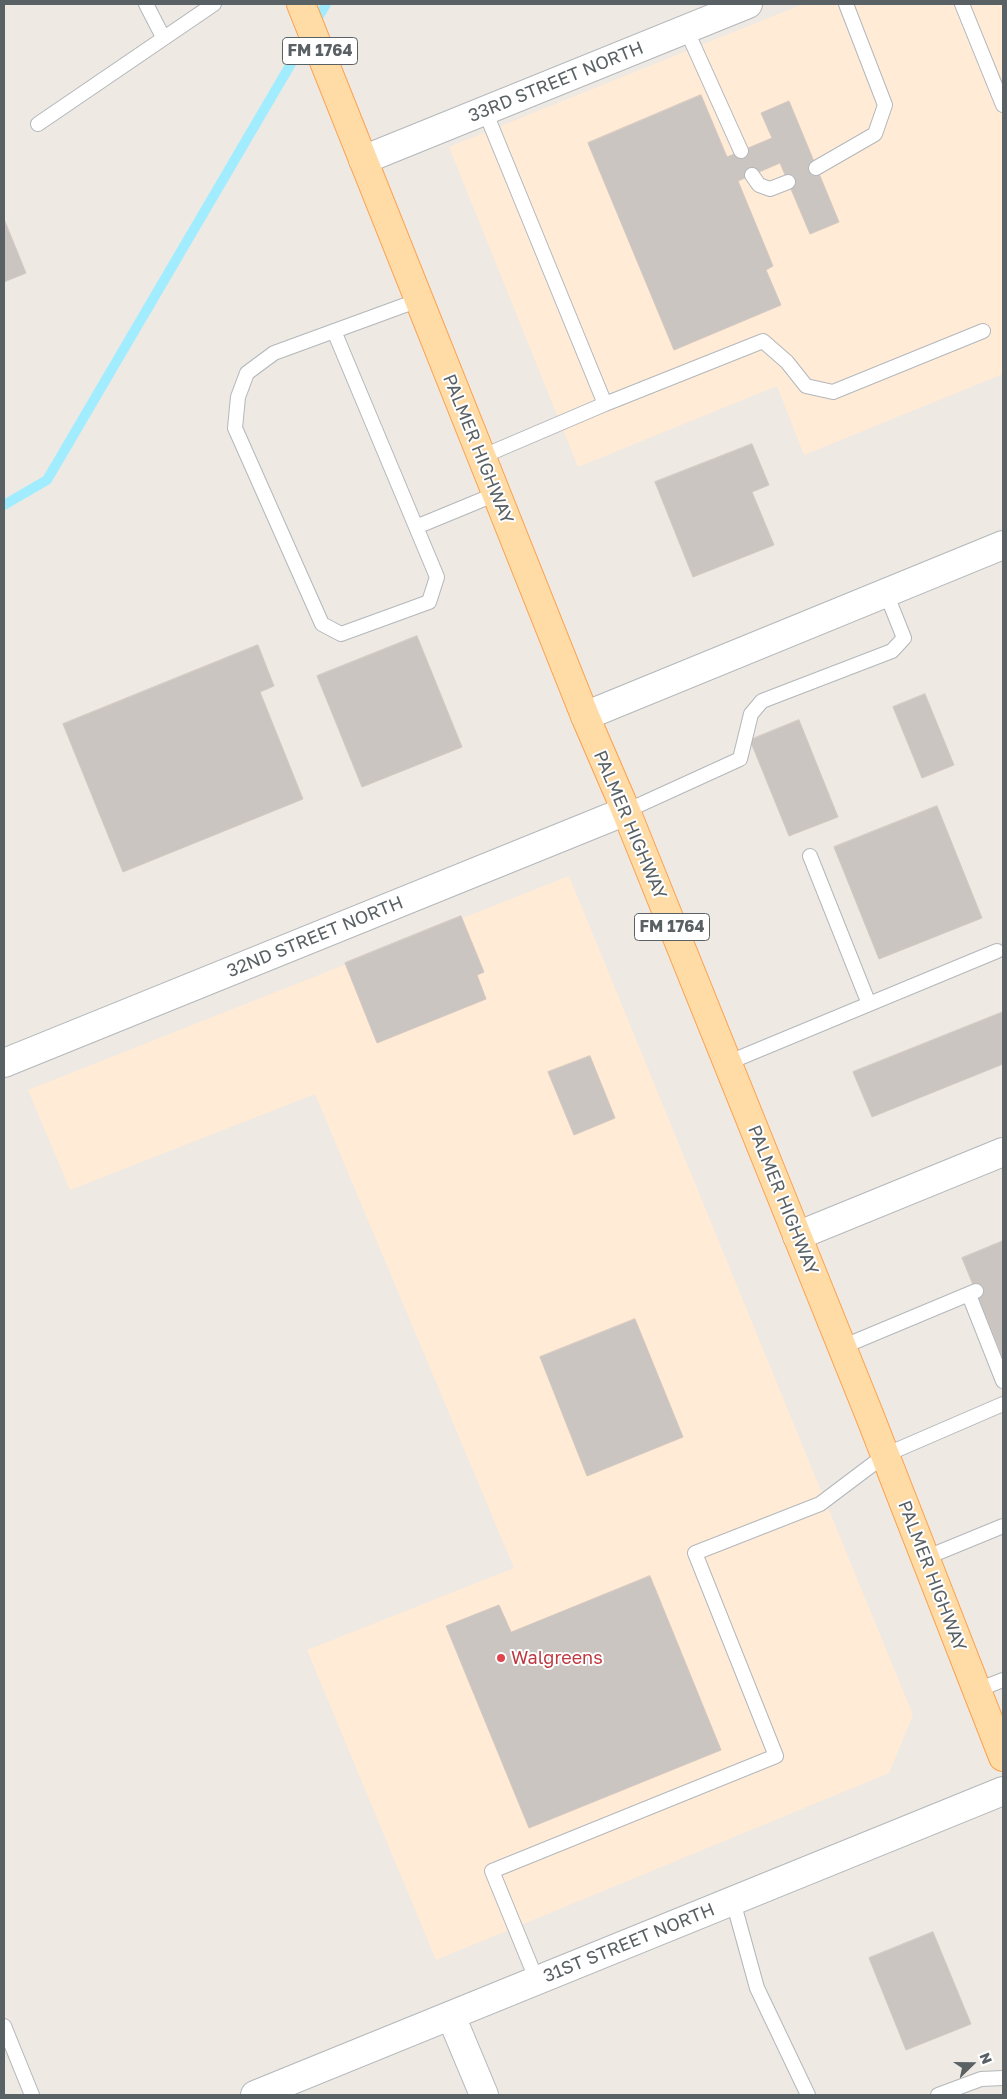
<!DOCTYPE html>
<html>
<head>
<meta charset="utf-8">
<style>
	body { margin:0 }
	#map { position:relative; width:1007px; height:2099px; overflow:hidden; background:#eee9e2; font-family:"Golos Text",sans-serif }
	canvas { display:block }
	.frame { position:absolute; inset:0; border:5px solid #5a6164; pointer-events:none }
	.north { position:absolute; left:947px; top:2039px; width:50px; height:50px; -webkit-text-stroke:4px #fff; paint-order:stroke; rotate:68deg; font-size:14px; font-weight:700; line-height:20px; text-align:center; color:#5a6164 }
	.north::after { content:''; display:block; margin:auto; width:18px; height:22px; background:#5a6164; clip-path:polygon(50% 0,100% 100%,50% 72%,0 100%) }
</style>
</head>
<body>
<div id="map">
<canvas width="1007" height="2099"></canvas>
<div class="frame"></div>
<div class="north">N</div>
</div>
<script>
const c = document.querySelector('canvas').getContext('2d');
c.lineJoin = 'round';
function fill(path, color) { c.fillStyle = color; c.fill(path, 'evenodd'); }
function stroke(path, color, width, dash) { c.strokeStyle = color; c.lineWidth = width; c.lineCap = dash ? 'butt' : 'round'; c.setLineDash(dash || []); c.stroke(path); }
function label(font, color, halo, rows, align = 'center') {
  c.font = font + ' "Golos Text",sans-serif'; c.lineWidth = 4; c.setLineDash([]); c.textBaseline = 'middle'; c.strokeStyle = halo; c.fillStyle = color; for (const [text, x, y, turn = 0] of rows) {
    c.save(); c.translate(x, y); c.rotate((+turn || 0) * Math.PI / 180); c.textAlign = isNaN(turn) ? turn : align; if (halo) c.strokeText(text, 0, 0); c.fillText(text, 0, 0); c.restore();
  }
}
const commercial = new Path2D(`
	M803 4H1003V374L804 455 777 386 578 467 449 147Z
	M569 876 913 1715 889 1773 436 1960 307 1650 514 1568 315 1094 70 1190 28 1090Z`);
const stream = new Path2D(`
	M4 505 47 480 326 4`);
const building = new Path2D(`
	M701 95 727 157 772 138 761 113 789 101 839 222 810 234 780 163 738 181 773 266 766 270 781 305 674 350 588 143Z
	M4 219 26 273 4 282Z
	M752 444 769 485 752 492 774 545 693 577 655 482Z
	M417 636 462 747 362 787 317 676Z
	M258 645 274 686 260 692 303 799 123 872 63 724Z
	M925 694 954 765 922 778 893 707Z
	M799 720 838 817 789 836 750 740Z
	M937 806 982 918 879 959 834 847Z
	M461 916 484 972 477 975 486 999 377 1043 345 963Z
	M1003 1012V1064L872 1117 853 1072Z
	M590 1056 615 1118 574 1135 548 1072Z
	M1003 1241V1358L962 1258Z
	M635 1319 683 1437 587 1476 540 1357Z
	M650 1576 721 1750 529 1828 446 1626 499 1605 511 1632Z
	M933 1932 971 2024 906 2050 869 1958Z`);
const service = new Path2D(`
	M146 4 163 37
	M962 4 1003 105
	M686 29 741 151
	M38 124 214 4
	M816 168 875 134 885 105 846 4
	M752 175 759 185 770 189 788 182
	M334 331 437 577 429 602 341 634 322 624 235 428 238 397 247 373 274 353 419 300
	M605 404 763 341 787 362 806 386 833 392 983 331
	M481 457 605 404 485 111
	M416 527 496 494
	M626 811 740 759 751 714 762 701 892 651 904 638 886 593
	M810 856 869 1004
	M727 1063 997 951
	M969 1295 1003 1381
	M842 1347 976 1291
	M925 1558 1003 1526
	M977 1690 1003 1680
	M733 1901 757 1988 808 2095
	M537 1981 492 1871 776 1756 695 1553 820 1504 885 1455 1003 1404
	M4 2026 32 2095
	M938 2095 981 2079 1003 2078`);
const minor = new Path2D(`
	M363 160 748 4
	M585 716 1003 545
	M4 1063 626 811
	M797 1236 1003 1152
	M451 2016 484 2095
	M255 2095 1003 1791`);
const primary = new Path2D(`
	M301 4 585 716 626 811 869 1414 1003 1757`);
const markers = [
	[501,1658,5,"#e0444e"]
];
const shields = [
	[320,51,75],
	[672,927,75]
];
const shieldNames = [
	["FM 1764",320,51],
	["FM 1764",672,927]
];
const streetNames = [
	["33RD STREET NORTH",556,82,-22],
	["PALMER HIGHWAY",478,449,68],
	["PALMER HIGHWAY",630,825,67],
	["32ND STREET NORTH",315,937,-22],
	["PALMER HIGHWAY",783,1200,68],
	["PALMER HIGHWAY",932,1576,69],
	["31ST STREET NORTH",629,1943,-22]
];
const healthNames = [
	["Walgreens",511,1658]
];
fill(commercial, '#ffebd6');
stroke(stream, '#a1edff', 10);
fill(building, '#cbc5c1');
stroke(building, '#d4c8c0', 1);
stroke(service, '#b3b7bb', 16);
stroke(minor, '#b3b7bb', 30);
stroke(primary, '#fca04d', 30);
stroke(service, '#fff', 14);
stroke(minor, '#fff', 28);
stroke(primary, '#ffdba6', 28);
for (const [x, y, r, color] of markers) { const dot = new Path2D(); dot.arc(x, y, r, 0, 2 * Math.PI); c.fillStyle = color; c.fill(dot); stroke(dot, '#fff', 2); }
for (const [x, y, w] of shields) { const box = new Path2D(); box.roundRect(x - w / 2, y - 13.5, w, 27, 4); c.fillStyle = '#fff'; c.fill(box); stroke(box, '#5a6164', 1); }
label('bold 16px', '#5a6164', null, shieldNames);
label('18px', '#5a6164', '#fff', streetNames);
label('18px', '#be3a42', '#fff', healthNames, 'left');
</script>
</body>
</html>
